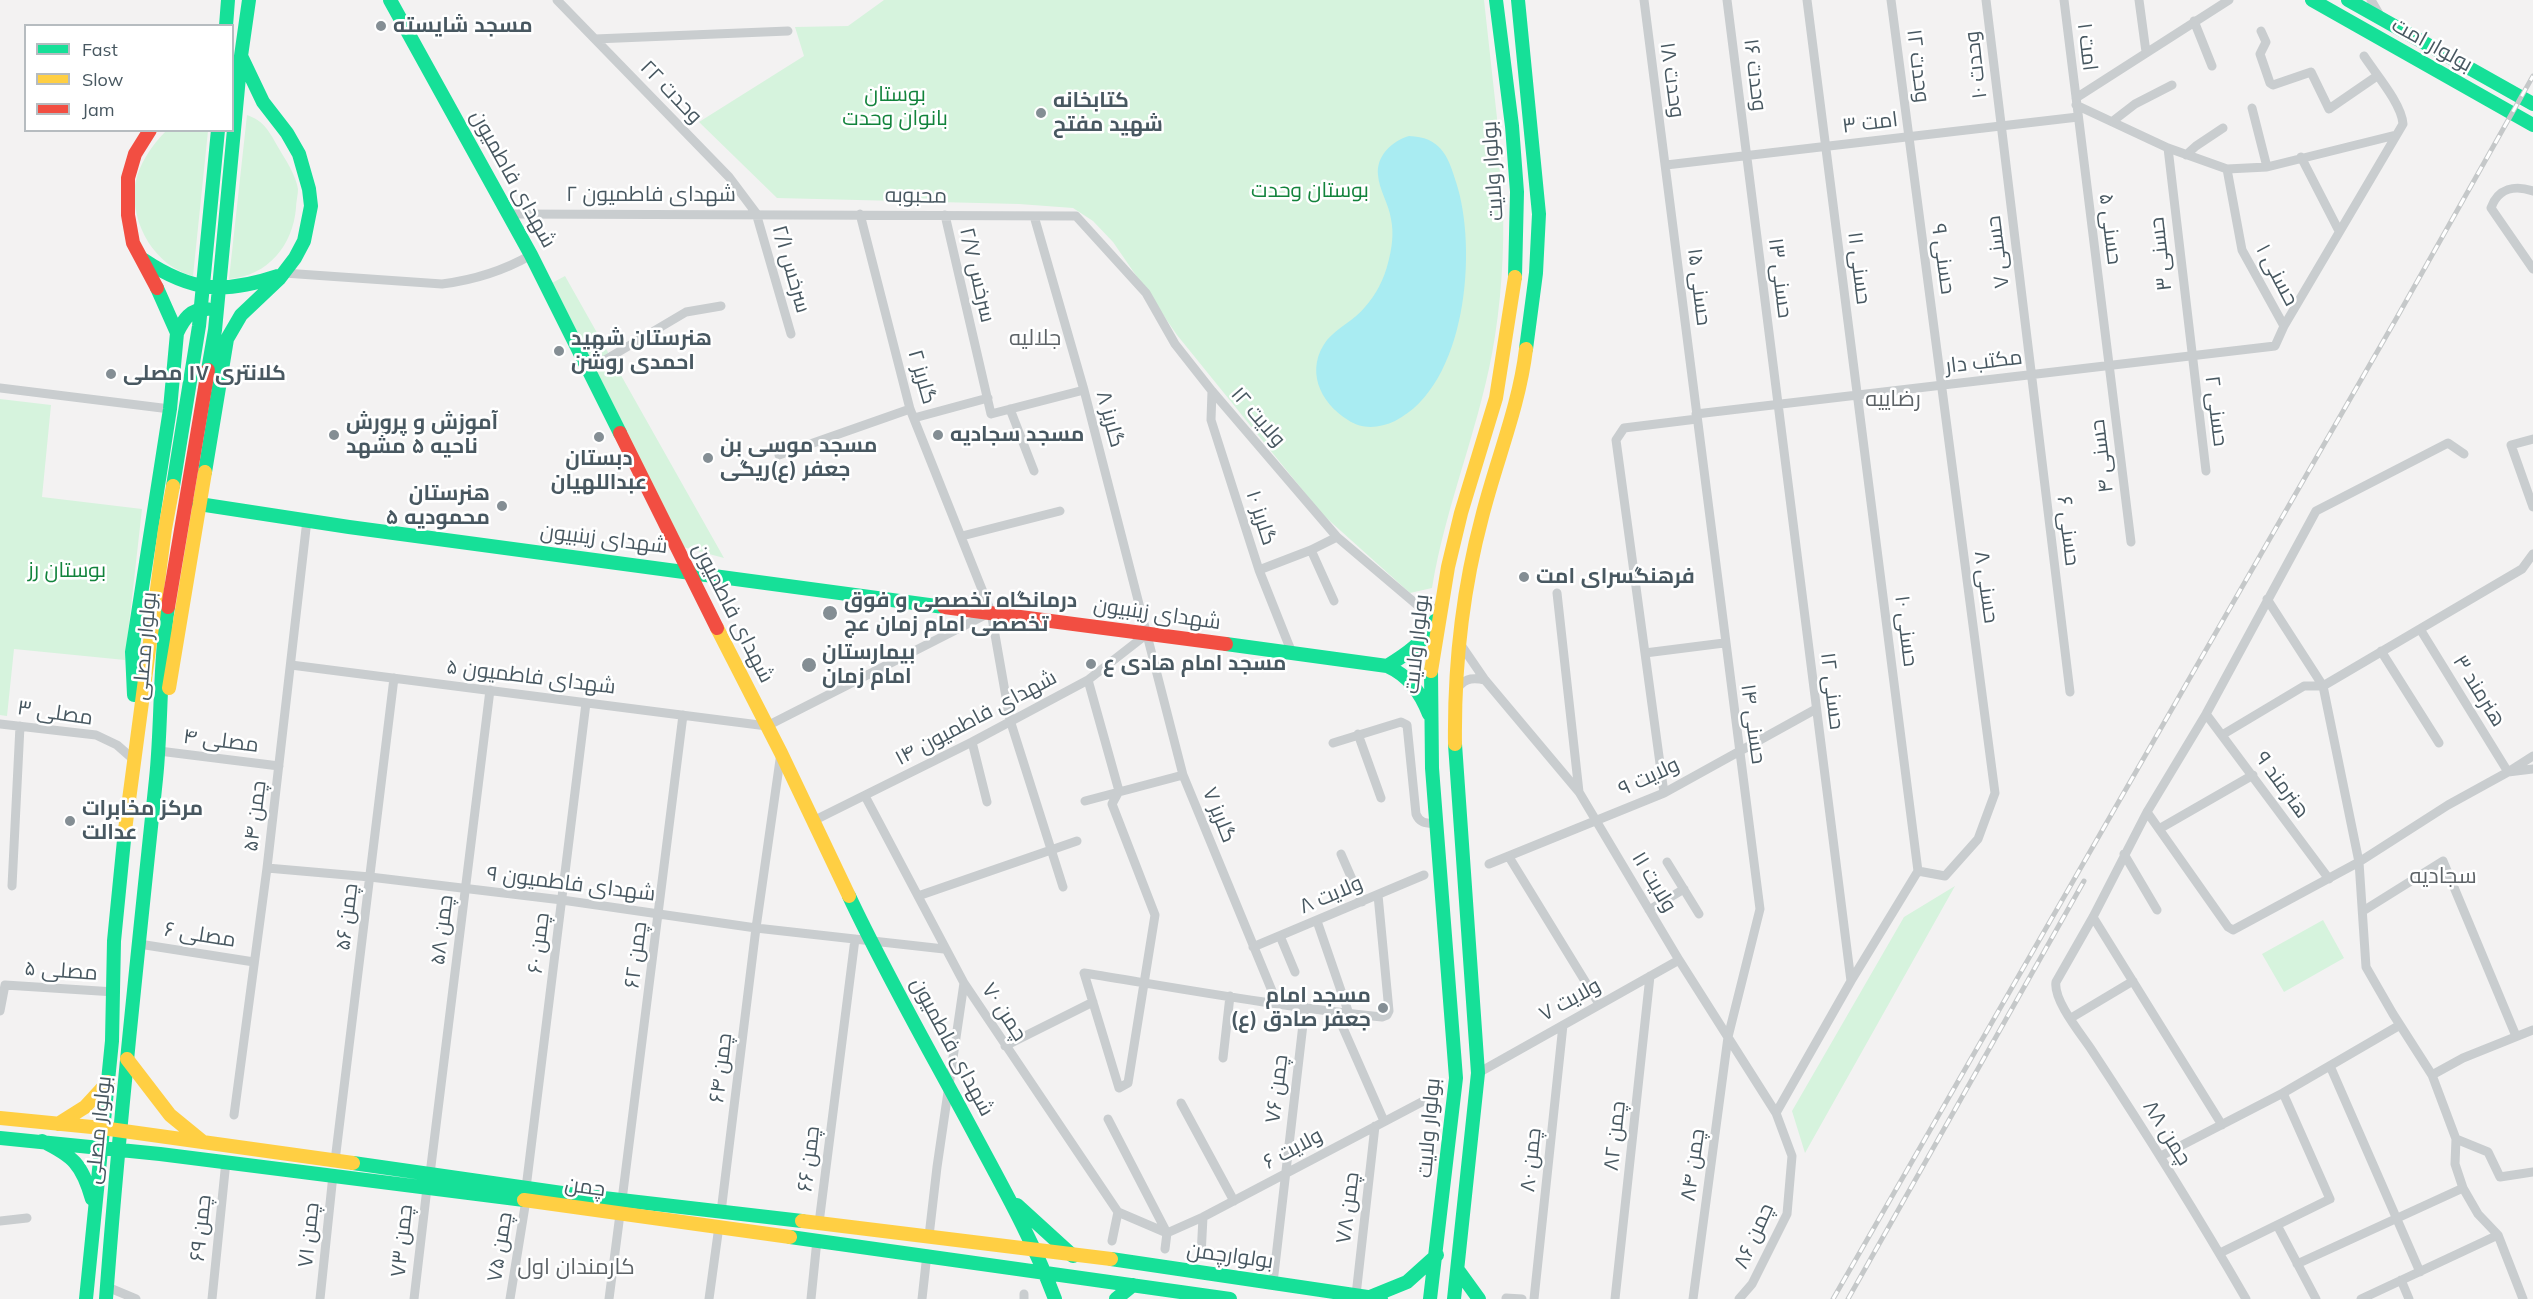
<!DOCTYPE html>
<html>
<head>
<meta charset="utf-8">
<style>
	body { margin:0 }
	#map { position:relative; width:2533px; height:1299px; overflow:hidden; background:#f3f2f2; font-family:Mulish,sans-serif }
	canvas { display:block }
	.legend { position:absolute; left:24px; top:24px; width:210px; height:108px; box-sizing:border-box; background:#fff; border:2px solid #b6bcc0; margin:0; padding:8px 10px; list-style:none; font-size:18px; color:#485861 }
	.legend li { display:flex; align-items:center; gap:12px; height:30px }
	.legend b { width:30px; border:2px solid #b6bcc0 }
</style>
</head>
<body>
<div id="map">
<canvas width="2533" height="1299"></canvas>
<ul class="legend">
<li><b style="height:8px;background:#16e098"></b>Fast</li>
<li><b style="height:8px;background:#ffcf43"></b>Slow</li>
<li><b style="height:8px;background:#f24e42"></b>Jam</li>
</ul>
</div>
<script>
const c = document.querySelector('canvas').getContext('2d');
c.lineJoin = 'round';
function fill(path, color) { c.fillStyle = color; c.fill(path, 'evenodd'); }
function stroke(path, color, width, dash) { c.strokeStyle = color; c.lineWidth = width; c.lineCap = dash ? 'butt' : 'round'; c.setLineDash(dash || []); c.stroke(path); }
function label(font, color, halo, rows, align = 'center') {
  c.font = font + ' Mulish,Cairo,sans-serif'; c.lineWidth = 5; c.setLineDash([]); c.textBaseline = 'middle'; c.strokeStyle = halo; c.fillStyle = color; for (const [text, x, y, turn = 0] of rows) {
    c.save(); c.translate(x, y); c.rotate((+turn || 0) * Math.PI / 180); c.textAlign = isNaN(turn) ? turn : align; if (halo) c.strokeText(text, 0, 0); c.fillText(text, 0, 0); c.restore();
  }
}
const green = new Path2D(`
	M884 0H1484L1497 118C1495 132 1494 146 1497 159 1498 167 1502 174 1502 181 1505 232 1503 285 1495 336 1482 422 1446 502 1432 588L1410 593 1322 514 1177 335 1113 242 1093 221 1073 208 1019 204 777 198 699 122 804 56 795 27 848 26Z
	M247 115C264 121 269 131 278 147 285 159 296 175 298 189 298 195 296 202 296 208 293 245 268 276 229 279Z
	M166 131H208L193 276C156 267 130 224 135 186 138 165 152 145 166 131Z
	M565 276 724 558 683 547 552 283Z
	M0 399 51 405 42 497 142 509 125 660 14 649 7 716 0 715Z
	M1955 886 1805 1153 1792 1111 1904 917Z
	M2323 920 2344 958 2284 992 2262 954Z`);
const water = new Path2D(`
	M1409 136C1440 137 1448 155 1456 182 1478 249 1467 385 1395 421 1380 428 1362 430 1348 420 1319 402 1305 369 1327 340 1338 327 1355 320 1365 307 1376 295 1384 279 1388 263 1392 248 1394 234 1391 219 1389 204 1379 190 1378 175 1376 156 1392 141 1409 136Z`);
const street = new Path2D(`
	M557 0 729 177 756 213 791 334
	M1644 0 1760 909 1728 1037 1693 1299
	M1727 0 1851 981
	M1807 0 1918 871
	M1891 0 1995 793 1978 839 1945 876 1918 871
	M1986 0 2070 692
	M2064 0 2131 542
	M2139 0 2146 52
	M2371 0 2382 19
	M2194 21 2212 66
	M2261 31 2266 42 2260 54 2270 83 2273 85 2311 72 2329 109 2377 76
	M595 39 788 31
	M2076 98 2229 0
	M2076 105 2168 148 2227 169 2267 167 2396 135
	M2252 108 2267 167
	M2113 121 2135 104 2172 85
	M2168 148 2206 471
	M2186 155 2196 146 2223 128
	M2301 157 2339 231
	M1666 165 2078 117
	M2227 169 2242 250 2284 326
	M2533 191C2515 185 2498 188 2491 208L2533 269
	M510 214 1076 216 1146 293 1175 344 1212 391 1337 537 1422 609 1440 608
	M860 214 910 409 991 612 1010 720 1063 887
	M945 215 991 414 1084 390
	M1034 216 1084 390 1183 775 1277 1003
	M284 273 442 284C474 280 503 271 531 255
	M588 370 686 312 721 306
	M0 388 170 409
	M1212 391 1211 420 1259 570 1292 653
	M1010 409 1034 471
	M1696 414 2275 346 2284 326 2403 124C2402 104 2375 73 2364 56
	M914 418 988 398
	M2533 439 2511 445 2533 507
	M779 455 910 409
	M962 536 1060 511
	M1311 550 1334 601
	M1259 570 1311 550 1337 537
	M1557 593 1579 792
	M2267 599 2323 686
	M2420 629 2508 772 2533 769
	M1459 642 1485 680 1579 792 1679 960 1776 1113 1792 1156 1787 1214 1752 1284 1739 1299
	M2381 651 2439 743
	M1645 653 1724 643
	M291 665 767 726 989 613
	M1088 680 1119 791 1112 804 1155 915 1128 1083 1119 1088 1084 973C1183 989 1282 1007 1382 1017L1387 1015 1389 1011 1378 895
	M1455 692C1463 679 1470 677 1485 680
	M2206 714 2329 879
	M0 724 96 735 117 745 133 759
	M1358 734 1381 798
	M2222 735 2304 686H2323
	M972 742 987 802
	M1333 743 1401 722 1407 725 1416 814C1420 824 1427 823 1437 824
	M159 751 279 766
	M1664 793 1616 440 1624 428 1697 419
	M865 796 964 983 1118 1212 1112 1241
	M1085 801 1183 775
	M2147 812 2228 927 2233 930 2359 862 2448 805 2508 772 2533 756
	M813 821 972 742 1088 680 1147 634
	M2159 829 2253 775
	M1341 854 1362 902
	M2124 854 2157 910
	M1509 857 1599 1004
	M1667 862 1699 914
	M1489 864 1664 793 1816 709
	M267 868 370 877 562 900 756 928 944 949
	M12 886 20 726
	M918 896 1077 841
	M1649 910 1684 889
	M2363 911 2443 861 2516 1036
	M2093 917 2222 1125
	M1317 921 1349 1014
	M1280 936 1295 972
	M139 944 254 962
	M1253 947 1424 875
	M0 1011 5 985 115 992
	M1336 1012 1384 1121
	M2071 1018 2133 981
	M1005 1046 1093 1002
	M1223 1058 1230 996
	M2330 1066 2420 1272
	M1478 1073 1679 960
	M2432 1075 2463 1058 2533 1030
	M1181 1103 1234 1201
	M1776 1113 1851 981 1918 871
	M234 1115 267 868 307 520
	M1108 1119 1167 1233
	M2456 1139 2488 1152 2500 1177 2533 1172
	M2161 1156 2283 1093 2400 1025
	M335 1161 394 678
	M430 1174 490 690
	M526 1188 586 703
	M622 1200 683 715
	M721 1212 756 928 781 753
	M1118 1212 1167 1233
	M0 1221 27 1218
	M819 1223 855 939
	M2277 1225 2316 1299
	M1167 1233 1203 1217 1435 1095
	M929 1236 937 1167 964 983
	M1165 1249 1167 1233
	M2220 1253 2330 1199 2283 1093
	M1201 1256 1203 1217
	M2297 1264 2463 1188
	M2401 1280 2409 1299
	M1273 1283 1305 1007
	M105 1286 136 1299
	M1356 1295 1375 1126
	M1506 1298 1522 1299
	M212 1299 226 1161
	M320 1299 333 1175
	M414 1299 427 1188
	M510 1299 526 1200
	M609 1299 620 1214
	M709 1299 719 1226
	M811 1299 817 1240
	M922 1299 927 1254
	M1024 1299V1294
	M1534 1299 1563 1025
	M1615 1299 1650 976
	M2246 1299C2197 1214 2145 1131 2091 1049 2081 1034 2053 1000 2056 982L2093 917 2147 812 2206 714 2316 511 2448 443 2464 454
	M2361 1299 2498 1235
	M2523 1299 2498 1235 2478 1214 2463 1188 2455 1164 2456 1139 2432 1075 2393 1014 2366 967 2359 862 2323 686 2522 569 2533 554`);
const fast = new Path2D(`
	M390 0 531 255 620 433
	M1496 0 1512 126 1517 192 1515 277
	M1518 0 1539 214 1536 273 1526 349
	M2312 0 2533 125
	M2348 0 2533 104
	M226 26 228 0
	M144 260C192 292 224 294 278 276
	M177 333C184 319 190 309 207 309
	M208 370 215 330 241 56 249 0
	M205 472 227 339 241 315 279 279 295 258 304 241 311 206 309 189 299 154 287 133 263 102 242 58
	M173 486 199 326 218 130
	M199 504 349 527 944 607
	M1226 644 1387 666C1409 676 1420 692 1429 714
	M1387 666C1407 654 1424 642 1435 621
	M134 695 132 652 170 409 177 333 157 288
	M849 896C888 979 934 1058 977 1139 1005 1191 1034 1243 1055 1299
	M0 1138 160 1154 524 1200
	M42 1141C73 1156 82 1164 92 1199
	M353 1163 569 1194 802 1221
	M1017 1205 1073 1256
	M790 1237 1230 1299
	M1111 1259 1381 1299
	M1458 1270 1479 1299
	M1370 1297 1407 1282 1437 1255
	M86 1299 112 1041 114 941 125 830
	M106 1299C119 1125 138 952 156 779 162 722 159 664 168 607
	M1116 1299 1133 1285
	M1430 1299 1456 1078 1432 768 1431 671
	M1454 1299 1478 1073 1455 744`);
const slow = new Path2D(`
	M717 628 781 753 849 896
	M1431 671 1448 567 1461 513 1496 398 1515 277
	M169 688 205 472
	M1455 744C1454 666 1462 592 1482 517 1496 461 1519 407 1526 349
	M125 830 165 529 173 486
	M127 1059 170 1115 203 1142
	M0 1118 102 1128 353 1163
	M58 1124 85 1107 108 1082
	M524 1200 790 1237
	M802 1221 1111 1259`);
const jam = new Path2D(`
	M150 130 135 154 128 178V215L133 243 157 288
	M620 433 717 628
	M168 607 208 370
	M944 607 1226 644`);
const rail = new Path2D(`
	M1833 1299 2396 319 2533 76
	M1848 1299 2084 881`);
const markers = [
	[381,26,6,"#848e94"],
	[1041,113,6,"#848e94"],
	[559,351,6,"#848e94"],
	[111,374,6,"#848e94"],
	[334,435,6,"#848e94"],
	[938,435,6,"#848e94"],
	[599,437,6,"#848e94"],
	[708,458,6,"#848e94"],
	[502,506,6,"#848e94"],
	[1524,577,6,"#848e94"],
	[830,613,8,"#848e94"],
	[1091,664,6,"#848e94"],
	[809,665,8,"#848e94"],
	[70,821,6,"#848e94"],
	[1383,1008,6,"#848e94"]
];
const poiNames = [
	["مسجد شایسته",393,26],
	["کتابخانه",1053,101],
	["شهید مفتح",1053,125],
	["هنرستان شهید",571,339],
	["احمدی روشن",571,363],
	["کلانتری ۱۷ مصلی",123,374],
	["آموزش و پرورش",346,423],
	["ناحیه ۵ مشهد",346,447],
	["مسجد سجادیه",950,435],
	["مسجد موسی بن",720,446],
	["جعفر (ع)ریگی",720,470],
	["دبستان",599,459,"center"],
	["عبداللهیان",599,483,"center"],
	["هنرستان",490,494,"right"],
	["محمودیه ۵",490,518,"right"],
	["فرهنگسرای امت",1536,577],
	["درمانگاه تخصصی و فوق",844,601],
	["تخصصی امام زمان عج",844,625],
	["بیمارستان",822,653],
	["امام زمان",822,677],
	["مسجد امام هادی ع",1103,664],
	["مرکز مخابرات",82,809],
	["عدالت",82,833],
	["مسجد امام",1371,996,"right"],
	["جعفر صادق (ع)",1371,1020,"right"]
];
const streetNames = [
	["بولوار امت",2432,45,29],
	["امت ۱",2087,47,83],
	["وحدت ۱۰",1976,65,-97],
	["وحدت ۱۲",1918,66,83],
	["وحدت ۱۶",1755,75,83],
	["وحدت ۱۸",1672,80,82],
	["وحدت ۲۲",671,92,46],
	["امت ۳",1870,123,-7],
	["بولوار ولایت",1493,171,-94],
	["شهدای فاطمیون",513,179,61],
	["شهدای فاطمیون ۲",651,195],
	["محبوبه",916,196,1],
	["حسنی ۵",2110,229,83],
	["حسنی ۷",1998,252,-97],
	["حسنی ۳",2161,254,-96],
	["حسنی ۹",1943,259,82],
	["حسنی ۱۱",1859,268,83],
	["سرخس ۲/۱",791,269,74],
	["سرخس ۲/۷",977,275,77],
	["حسنی ۱",2277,275,62],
	["حسنی ۱۳",1780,278,83],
	["حسنی ۱۵",1699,287,83],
	["مکتب دار",1984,362,-7],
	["گلریز ۲",922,377,74],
	["حسنی ۲",2216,411,83],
	["ولایت ۱۲",1258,417,49],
	["گلریز ۸",1110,419,75],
	["حسنی ۴",2102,456,-97],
	["گلریز ۱۰",1261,518,72],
	["حسنی ۶",2068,531,83],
	["شهدای زینبیون",604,539,7],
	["حسنی ۸",1986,587,82],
	["شهدای فاطمیون",733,613,63],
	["شهدای زینبیون",1157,614,8],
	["حسنی ۱۰",1906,631,83],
	["بولوار ولایت",1417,644,-84],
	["بولوار مصلی",145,646,-85],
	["شهدای فاطمیون ۵",531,677,7],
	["حسنی ۱۲",1832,691,83],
	["هنرمند ۳",2479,691,58],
	["مصلی ۳",55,713,8],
	["شهدای فاطمیون ۱۴",976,718,-28],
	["حسنی ۱۴",1753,724,82],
	["مصلی ۴",221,741,7],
	["ولایت ۹",1649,777,-25],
	["هنرمند ۹",2282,785,54],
	["گلریز ۷",1219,815,68],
	["چمن ۵۴",255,816,-83],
	["ولایت ۱۱",1654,882,59],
	["شهدای فاطمیون ۹",571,884,7],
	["ولایت ۸",1331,895,-23],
	["چمن ۵۶",347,917,-83],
	["چمن ۵۸",442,930,-83],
	["مصلی ۶",200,935,9],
	["چمن ۶۰",539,943,-83],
	["چمن ۶۲",636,955,-83],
	["مصلی ۵",61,971,4],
	["ولایت ۷",1570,1000,-29],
	["چمن ۷۰",1004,1012,57],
	["شهدای فاطمیون",952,1047,62],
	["چمن ۶۴",721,1068,-83],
	["چمن ۷۶",1277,1089,-83],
	["بولوار ولایت",1429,1128,-85],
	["بولوار مصلی",99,1130,-84],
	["چمن ۸۸",2167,1133,58],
	["چمن ۸۲",1615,1136,-84],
	["ولایت ۶",1293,1149,-28],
	["چمن ۶۶",809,1159,-83],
	["چمن ۸۰",1531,1160,-84],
	["چمن ۸۴",1693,1165,-82],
	["چمن",585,1187,8],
	["چمن ۷۸",1348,1208,-83],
	["چمن ۶۹",201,1228,-84],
	["چمن ۷۱",309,1235,-84],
	["چمن ۸۶",1754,1236,-66],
	["چمن ۷۳",402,1241,-84],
	["چمن ۷۵",500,1247,-81],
	["بولوارچمن",1230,1256,8]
];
const parkNames = [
	["بوستان",895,95],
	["بانوان وحدت",895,119],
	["بوستان وحدت",1310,191],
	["بوستان رز",67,571]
];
const neighbourhoodNames = [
	["جلالیه",1035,338],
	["رضاییه",1893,399],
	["سجادیه",2443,876],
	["کارمندان اول",576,1267]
];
fill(green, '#d6f3dd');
fill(water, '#a9ecf2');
stroke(street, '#c9cdcf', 9);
stroke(fast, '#16e098', 14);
stroke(slow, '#ffcf43', 14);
stroke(jam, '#f24e42', 14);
stroke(rail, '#c5c8c9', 5);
stroke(rail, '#fff', 3, [9]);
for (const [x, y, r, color] of markers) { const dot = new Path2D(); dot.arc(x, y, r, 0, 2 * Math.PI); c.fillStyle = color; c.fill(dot); stroke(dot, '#fff', 2); }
label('bold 21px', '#485861', '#fff', poiNames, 'left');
label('21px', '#485861', '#fff', streetNames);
label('21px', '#12833c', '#fff', parkNames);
label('22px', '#5d6367', '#fff', neighbourhoodNames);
</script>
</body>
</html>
